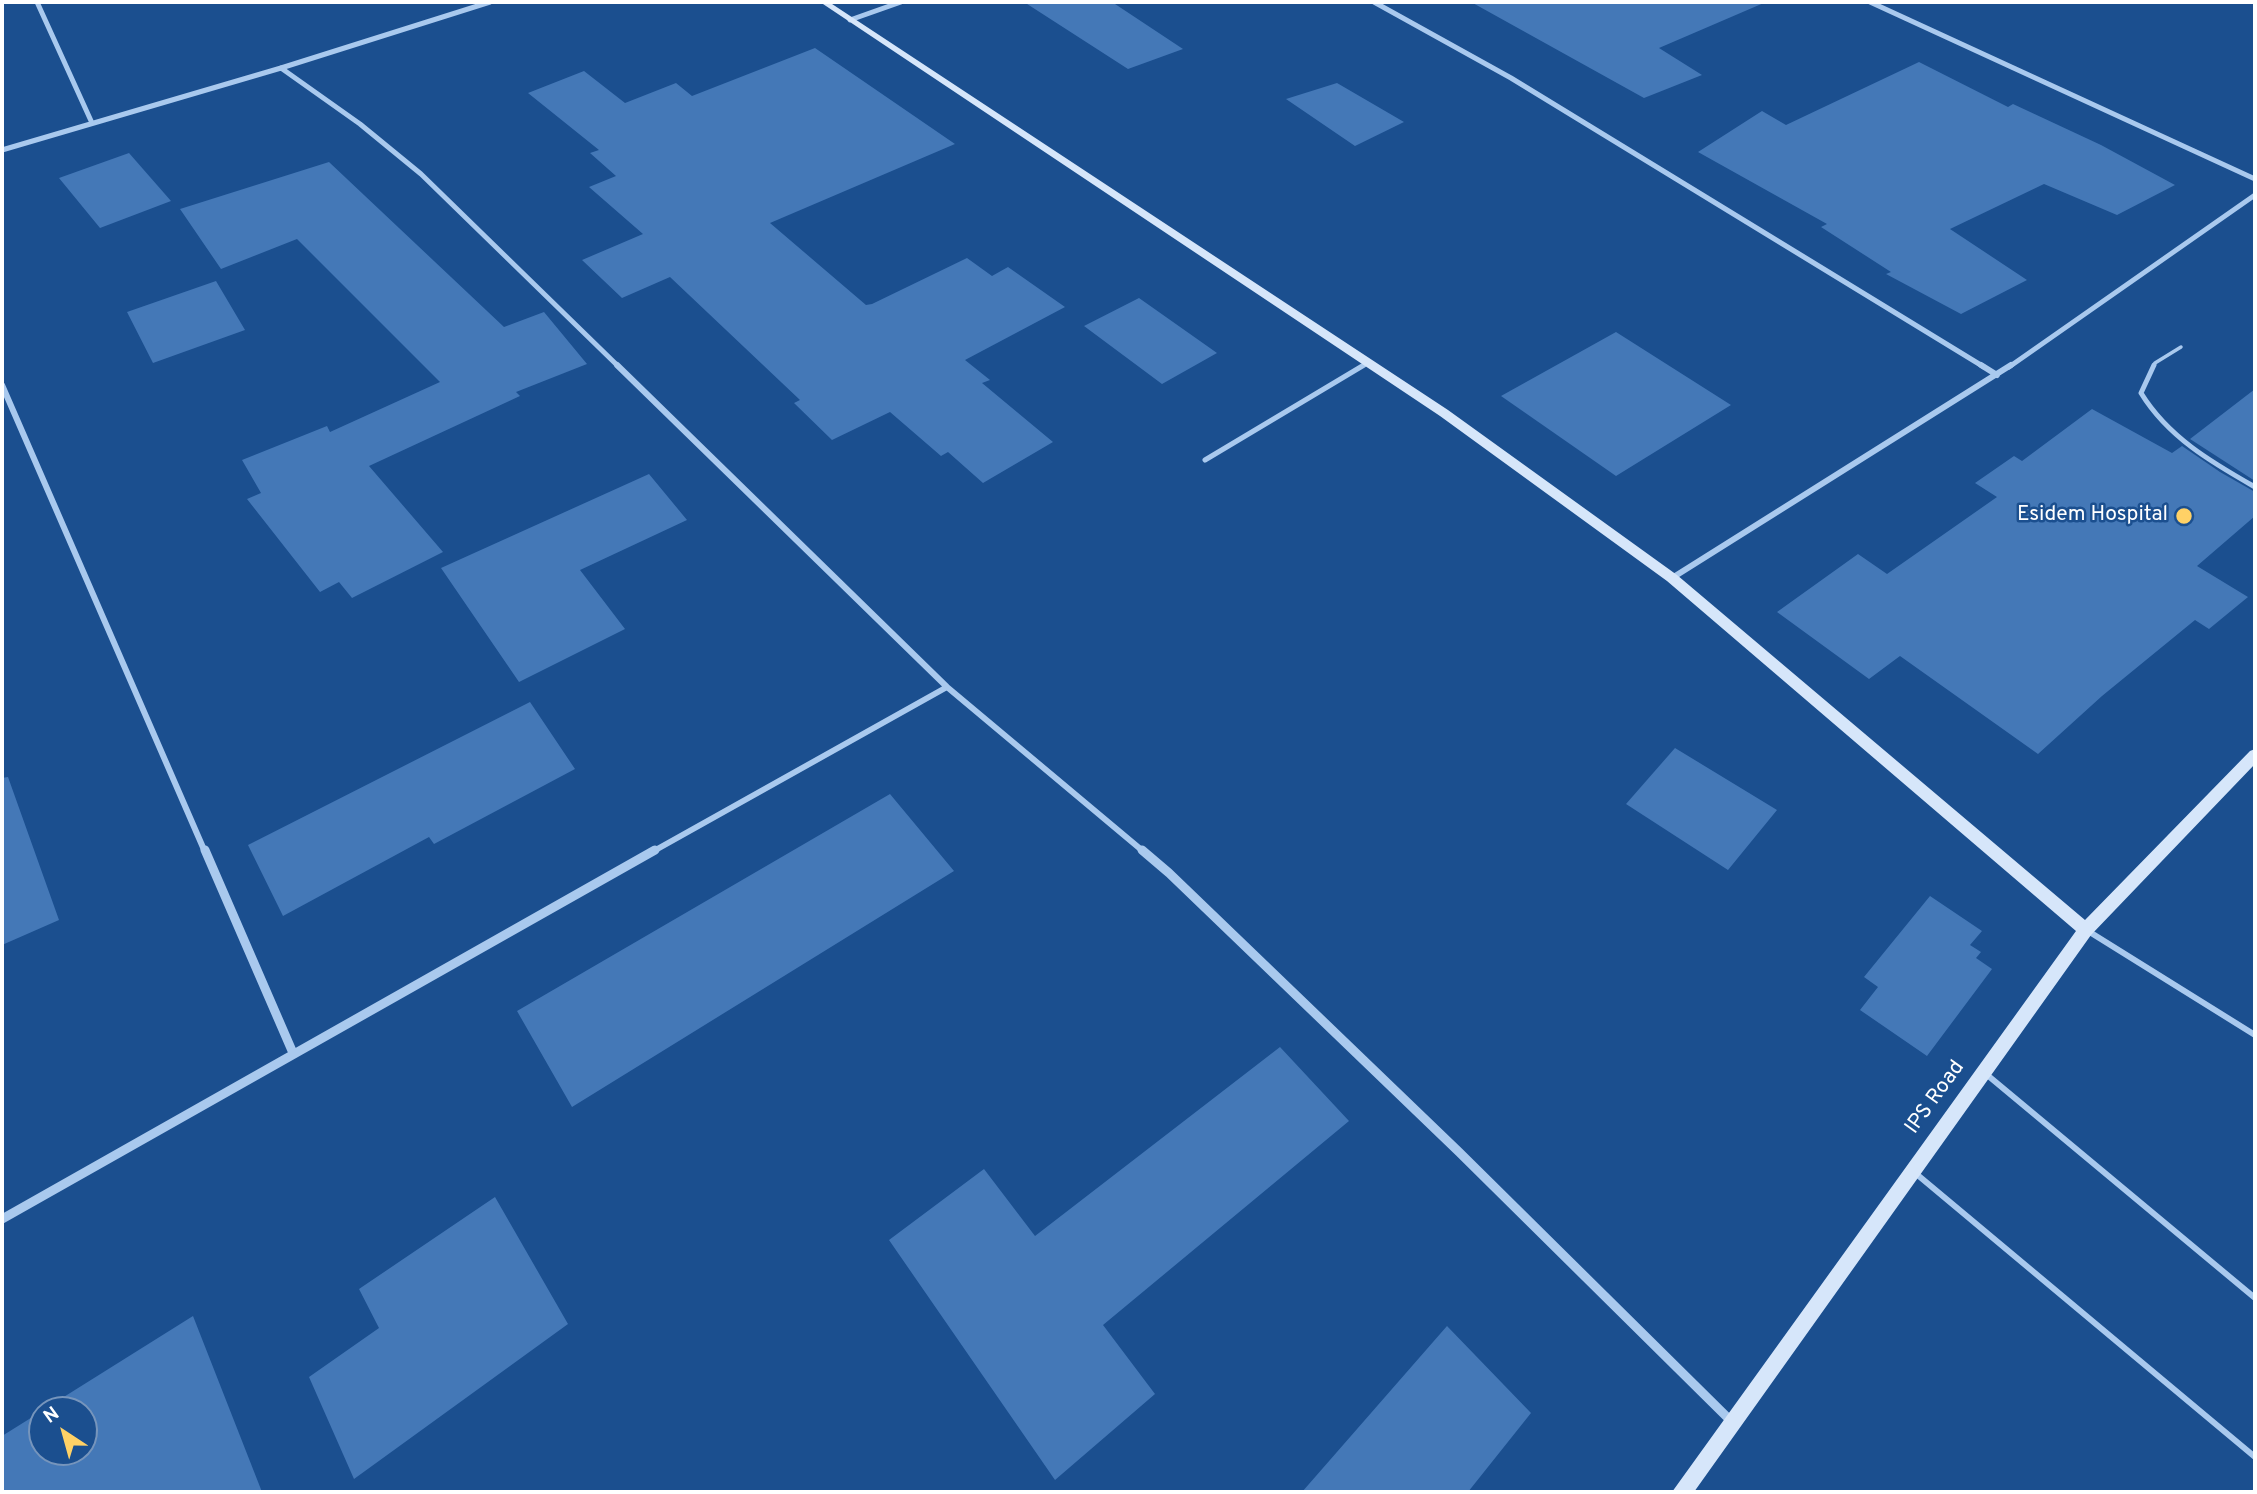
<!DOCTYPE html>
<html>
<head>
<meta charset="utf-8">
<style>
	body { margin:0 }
	#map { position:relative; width:2257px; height:1494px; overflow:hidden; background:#1b4f8f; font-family:Overpass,sans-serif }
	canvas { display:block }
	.frame { position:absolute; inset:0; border:4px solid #fff; pointer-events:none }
	.north { position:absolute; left:28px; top:1396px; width:70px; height:70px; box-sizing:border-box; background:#1b4f8f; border:2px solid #7695bc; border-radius:50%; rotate:324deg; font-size:19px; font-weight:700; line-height:28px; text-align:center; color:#fff }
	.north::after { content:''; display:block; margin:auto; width:24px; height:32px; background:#ffd166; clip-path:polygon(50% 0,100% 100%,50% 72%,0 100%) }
</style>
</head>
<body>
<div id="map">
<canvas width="2257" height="1494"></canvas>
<div class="frame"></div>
<div class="north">N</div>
</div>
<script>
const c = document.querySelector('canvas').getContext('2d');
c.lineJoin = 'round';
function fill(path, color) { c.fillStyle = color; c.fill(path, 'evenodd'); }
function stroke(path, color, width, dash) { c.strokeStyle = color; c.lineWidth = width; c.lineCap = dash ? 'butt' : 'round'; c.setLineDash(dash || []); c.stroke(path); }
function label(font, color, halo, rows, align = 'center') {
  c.font = font + ' Overpass,sans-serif'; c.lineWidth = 5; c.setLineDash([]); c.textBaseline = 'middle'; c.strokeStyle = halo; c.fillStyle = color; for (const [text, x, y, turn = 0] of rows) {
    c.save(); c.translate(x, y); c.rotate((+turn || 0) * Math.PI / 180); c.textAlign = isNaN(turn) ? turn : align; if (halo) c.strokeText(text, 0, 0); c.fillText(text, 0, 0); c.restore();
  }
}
const building = new Path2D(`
	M1024 2H1112L1183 49 1128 69Z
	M1471 2H1766L1659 48 1702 75 1644 98Z
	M815 48 955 144 770 223 866 305 872 304 967 258 992 276 1008 267 1065 307 965 360 990 380 982 383 1053 442 983 483 948 452 941 456 890 412 832 440 794 403 800 400 670 277 622 298 582 260 643 234 589 187 616 176 590 153 599 150 528 93 584 71 625 103 676 83 692 96Z
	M1919 62 2008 107 2013 104 2101 145 2175 185 2117 215 2044 184 1950 229 2027 280 1961 314 1886 274 1891 272 1821 227 1827 224 1698 152 1762 111 1786 125Z
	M1337 83 1404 122 1355 146 1286 99Z
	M129 153 171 201 100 228 59 178Z
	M329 162 504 327 544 312 587 364 516 392 520 396 369 466 443 552 352 598 339 582 320 592 247 499 261 493 242 460 327 426 330 432 440 382 297 239 221 269 180 209Z
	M216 281 245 330 153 363 127 312Z
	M1139 298 1217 353 1162 384 1084 326Z
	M1616 332 1731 405 1616 476 1501 396Z
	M2255 389V481L2190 439Z
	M2092 409 2172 453 2182 446 2220 472 2255 492V516L2197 566 2248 597 2209 629 2195 620 2102 696 2038 754 1900 656 1869 679 1777 612 1858 554 1887 574 1997 497 1975 483 2014 456 2022 461Z
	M649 474 687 520 580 570 625 629 519 682 441 568Z
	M530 702 575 769 434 844 429 837 283 916 248 845Z
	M1675 748 1777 810 1728 870 1626 804Z
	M8 777 59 920 2 945V778Z
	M890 794 954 871 572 1107 517 1011Z
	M1930 896 1982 931 1970 945 1981 952 1976 958 1992 969 1927 1056 1860 1010 1878 987 1864 977Z
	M1280 1047 1349 1121 1103 1325 1155 1394 1055 1480 889 1240 984 1169 1035 1236Z
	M495 1197 568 1324 354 1479 309 1377 379 1328 359 1289Z
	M193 1316 262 1492H2V1436L42 1411V1452H84V1410H43Z
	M1447 1326 1531 1413 1468 1492H1302Z`);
const laneFar2 = new Path2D(`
	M1361 367 1368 363
	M2153 367 2155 363 2181 347`);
const laneFar1 = new Path2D(`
	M2154 365 2141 393C2168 437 2211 462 2255 487
	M1205 460 1364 365`);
const lane = new Path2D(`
	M2088 931 2255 1035
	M1986 1074 2255 1298
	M1914 1172 2255 1457`);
const streetFar2 = new Path2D(`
	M37 2 92 123
	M1374 2 1511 78 1984 367
	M1870 2 2255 179
	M850 20 901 2
	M281 68 360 124 421 174 619 367
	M2 150 281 68 490 2
	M2009 367 2255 195`);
const streetFar1 = new Path2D(`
	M617 365 947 687 1144 852
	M1981 365 1997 375
	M2 385 205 852
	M1672 578 2011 365
	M652 852 947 687`);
const street = new Path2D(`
	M205 850 293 1053
	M1142 850 1169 873 1459 1152 1731 1421
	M2 1219 655 850`);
const secondary = new Path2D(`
	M820 2H829L1448 410 1677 575 2085 920 2250 751 2255 749V764L2091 935 1694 1492H1672L2076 931 1667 581 1440 416Z`);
const markers = [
	[2184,516,9,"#ffd166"]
];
const poiNames = [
	["Esidem Hospital",2168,516]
];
const streetNames = [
	["IPS Road",1936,1098,-54]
];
fill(building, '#4478b7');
stroke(laneFar2, '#a9c9ee', 3.5);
stroke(laneFar1, '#a9c9ee', 5);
stroke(lane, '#a9c9ee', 6);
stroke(streetFar2, '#a9c9ee', 5);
stroke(streetFar1, '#a9c9ee', 6);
stroke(street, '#a9c9ee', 9);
fill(secondary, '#d6e6fa');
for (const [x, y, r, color] of markers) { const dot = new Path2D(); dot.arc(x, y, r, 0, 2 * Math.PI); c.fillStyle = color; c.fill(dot); stroke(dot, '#1b4f8f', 2.5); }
label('21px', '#fff', '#1b4f8f', poiNames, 'right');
label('21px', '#fff', '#1b4f8f', streetNames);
</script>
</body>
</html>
